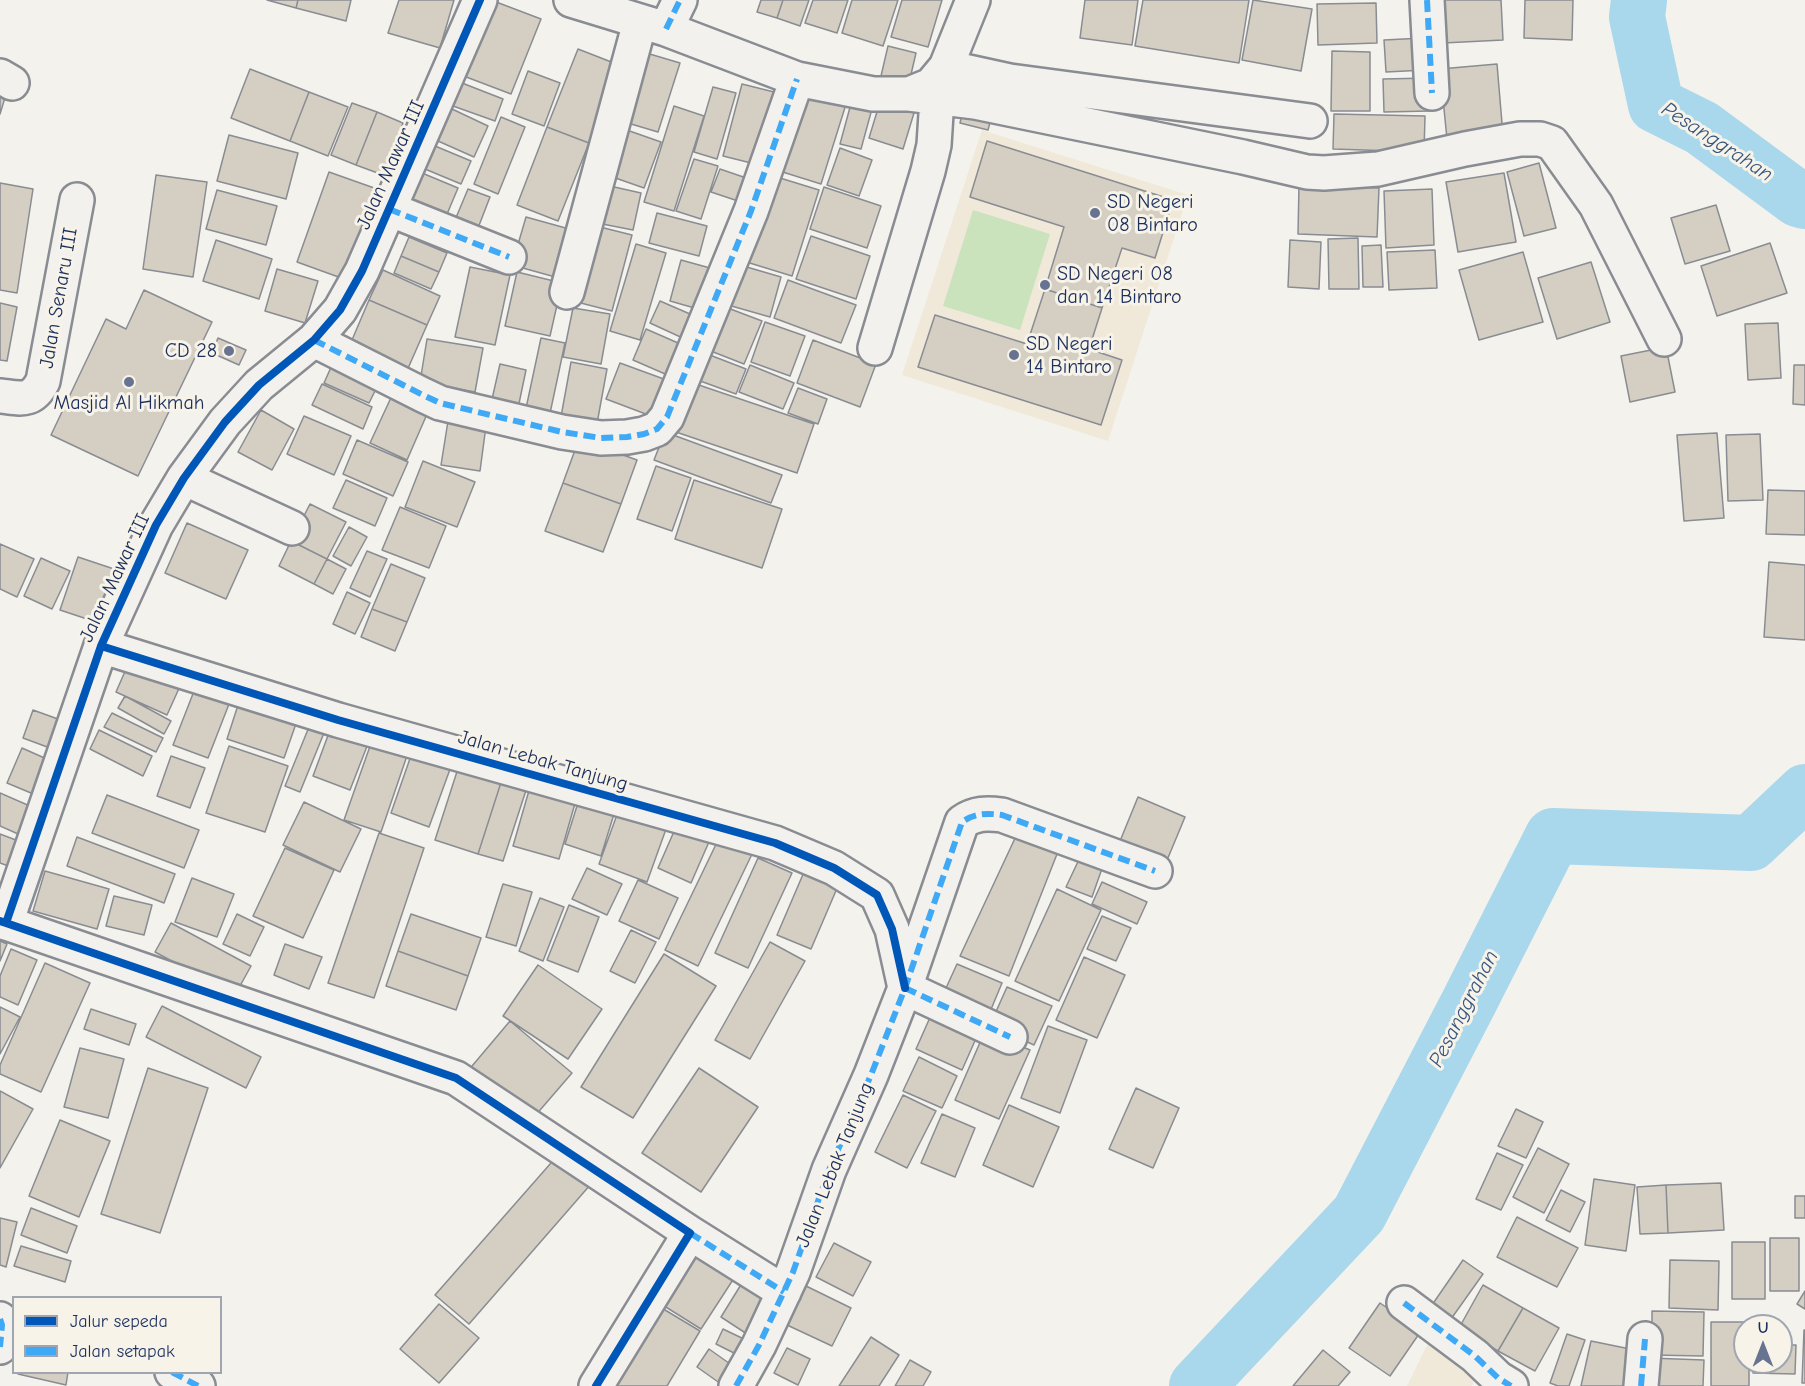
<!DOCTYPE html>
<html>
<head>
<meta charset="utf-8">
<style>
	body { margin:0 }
	#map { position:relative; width:1805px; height:1386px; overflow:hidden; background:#f4f2ec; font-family:"Comic Neue",sans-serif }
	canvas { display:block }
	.legend { position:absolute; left:12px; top:1296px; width:210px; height:78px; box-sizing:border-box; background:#f7f3e8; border:2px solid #9fa5b1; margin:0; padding:8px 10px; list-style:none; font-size:18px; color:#1b2f5e }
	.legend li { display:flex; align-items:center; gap:12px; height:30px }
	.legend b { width:30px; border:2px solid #9fa5b1 }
	.north { position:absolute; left:1733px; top:1314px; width:60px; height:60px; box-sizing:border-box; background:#f7f3e8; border:2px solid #9fa5b1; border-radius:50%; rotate:0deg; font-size:16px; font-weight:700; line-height:24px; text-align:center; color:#1b2f5e }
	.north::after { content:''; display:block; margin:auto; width:21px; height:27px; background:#677390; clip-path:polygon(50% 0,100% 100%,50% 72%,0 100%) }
</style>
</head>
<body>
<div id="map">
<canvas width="1805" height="1386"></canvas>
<ul class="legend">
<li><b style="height:8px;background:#0057b8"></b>Jalur sepeda</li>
<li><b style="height:8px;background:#3fa9f5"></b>Jalan setapak</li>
</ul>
<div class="north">U</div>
</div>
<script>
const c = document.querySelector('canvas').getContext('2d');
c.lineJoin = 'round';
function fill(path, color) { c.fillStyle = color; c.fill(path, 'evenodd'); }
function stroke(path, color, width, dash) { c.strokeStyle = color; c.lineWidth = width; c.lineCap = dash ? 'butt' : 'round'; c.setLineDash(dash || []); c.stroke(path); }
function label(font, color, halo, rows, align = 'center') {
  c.font = font + ' "Comic Neue",sans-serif'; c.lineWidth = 6; c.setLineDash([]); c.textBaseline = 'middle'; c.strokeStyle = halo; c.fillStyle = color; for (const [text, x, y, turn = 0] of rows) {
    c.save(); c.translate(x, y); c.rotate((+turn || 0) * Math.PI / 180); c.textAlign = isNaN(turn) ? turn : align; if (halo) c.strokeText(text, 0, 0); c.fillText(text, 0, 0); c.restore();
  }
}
const built = new Path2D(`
	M982 130 1188 195 1108 441 902 375Z
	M1429 1341 1481 1366 1472 1386H1407Z`);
const green = new Path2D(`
	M973 210 1050 234 1020 330 943 306Z`);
const river = new Path2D(`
	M1639 0 1637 17 1656 105 1702 128 1798 199 1805 201
	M1197 1386 1359 1214 1469 1002 1553 836 1751 843 1805 792`);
const building = new Path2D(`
	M267 0H298L296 8Z
	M298 0H351L346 21 296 8Z
	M399 0H454L440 48 388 33Z
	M491 0 541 19 511 94 461 75Z
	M761 0H783L777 18 757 12Z
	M783 0H809L800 26 777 18Z
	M813 0H848L837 33 805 23Z
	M852 0H898L883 46 842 33Z
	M902 0H942L928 47 891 37Z
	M1085 0H1138L1132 45 1080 38Z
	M1143 0H1249L1239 63 1135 46Z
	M1253 0 1312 9 1301 71 1242 60Z
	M1441 0H1501L1503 40 1443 43Z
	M1525 0H1573L1572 40 1524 38Z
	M1376 3 1377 43 1318 45 1317 4Z
	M1423 38 1425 70 1386 72 1384 40Z
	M888 46 916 53 909 83 881 76Z
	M578 49 619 65 589 143 547 127Z
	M1332 51 1370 52V111H1331Z
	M643 52 680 63 658 132 621 121Z
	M1497 64 1503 135 1447 139 1440 69Z
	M250 69 309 92 290 141 231 118Z
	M528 71 560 83 544 126 512 114Z
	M1429 78 1430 111 1384 112 1383 79Z
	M462 83 503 99 495 121 453 106Z
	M742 84 778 93 759 165 723 156Z
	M800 86 847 101 821 184 773 169Z
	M713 87 736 93 717 159 694 152Z
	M0 89 7 91 0 114Z
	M309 92 348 107 328 156 290 141Z
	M852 100 873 105 861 149 840 144Z
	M880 102 914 113 903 149 869 138Z
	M352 103 377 112 356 165 331 155Z
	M964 105 993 111 988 130 960 123Z
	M674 106 704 116 674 211 644 202Z
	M452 109 488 126 474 157 438 141Z
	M377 112 403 123 383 175 356 165Z
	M1334 114 1425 116 1424 152 1333 149Z
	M501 117 525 127 498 194 474 184Z
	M547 127 589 143 558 221 517 205Z
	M621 128 661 142 644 188 604 174Z
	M229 135 298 153 286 199 217 181Z
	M987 141 1173 200 1155 258 1122 248 1102 308 1045 289 1064 227 970 197Z
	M435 146 471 161 461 184 425 169Z
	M840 148 872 160 859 196 827 185Z
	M694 159 718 166 701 219 676 211Z
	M1539 163 1556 228 1524 236 1507 172Z
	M720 169 755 181 747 204 711 192Z
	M329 172 377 189 344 279 297 262Z
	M422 173 458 188 442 226 406 211Z
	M1504 173 1516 242 1458 252 1446 182Z
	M767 174 819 190 792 276 740 260Z
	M156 175 207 182 193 277 143 269Z
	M0 183 33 189 17 293 0 290Z
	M601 184 641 193 633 230 592 222Z
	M1299 185 1379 188 1377 237 1298 234Z
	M824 187 881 206 867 248 810 229Z
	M468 189 490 197 473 241 450 232Z
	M1432 189 1434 245 1386 248 1384 191Z
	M217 190 277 206 266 245 206 229Z
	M1716 205 1730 251 1685 264 1671 218Z
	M657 213 707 226 699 256 649 243Z
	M526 217 580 232 566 280 512 265Z
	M588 224 632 235 612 311 569 300Z
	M811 236 870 256 856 299 796 279Z
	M409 237 447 253 439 272 401 256Z
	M1358 238 1359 289H1329L1328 239Z
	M216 240 272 259 259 299 203 281Z
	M1290 240 1321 242 1319 289 1288 287Z
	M1770 243 1787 293 1717 316 1701 266Z
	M636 244 666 253 640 340 610 331Z
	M1381 245 1383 287H1363L1362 246Z
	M1435 250 1437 288 1389 290 1387 252Z
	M1523 252 1543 322 1479 340 1459 270Z
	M401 256 439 272 431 289 394 273Z
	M681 260 710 268 698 309 670 301Z
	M1591 262 1610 322 1557 339 1538 278Z
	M733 263 781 277 770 317 721 303Z
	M470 267 510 275 495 345 455 337Z
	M277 269 318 281 305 323 265 311Z
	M383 270 440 296 427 325 369 300Z
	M517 272 562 283 550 336 505 326Z
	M788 280 856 305 841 343 774 318Z
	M1045 289 1102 308 1089 349 1122 360 1101 425 918 367 935 315 1027 344Z
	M144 290 212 322 138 476 51 435 106 319 126 329Z
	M369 300 427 325 406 373 349 347Z
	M660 301 697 317 687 340 650 323Z
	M0 303 17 307 7 361 0 360Z
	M720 305 762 321 744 364 703 348Z
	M573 308 610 314 601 364 563 357Z
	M765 322 805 336 790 376 751 362Z
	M1778 323 1781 378 1748 380 1745 324Z
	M646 329 685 346 672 377 633 360Z
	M218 338 246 350 239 365 212 353Z
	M541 338 565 343 549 418 525 413Z
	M427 339 483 348 475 392 420 382Z
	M813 340 876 364 860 407 797 383Z
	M1666 347 1675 392 1630 402 1621 356Z
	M702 352 746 369 736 394 692 378Z
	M571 362 607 369 596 429 560 422Z
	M620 363 672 382 659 419 606 399Z
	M500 364 526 370 517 413 490 408Z
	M332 365 378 385 369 403 324 383Z
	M750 365 794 383 783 409 739 392Z
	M1794 365H1805V405L1793 404Z
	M687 381 814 424 797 473 670 430Z
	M322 384 372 407 363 429 312 405Z
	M798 388 827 399 818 424 788 413Z
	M395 389 431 405 407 460 370 443Z
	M261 410 294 429 272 470 238 452Z
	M304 416 351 436 334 475 287 454Z
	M448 421 486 426 480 471 441 465Z
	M665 432 782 475 771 503 654 460Z
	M1717 433 1724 518 1684 521 1677 435Z
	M1760 434 1763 500 1728 501 1726 435Z
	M579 439 637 460 621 504 563 483Z
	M357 440 408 462 393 496 343 474Z
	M423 461 475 482 457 527 405 507Z
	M656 466 691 478 672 531 637 519Z
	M346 480 387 498 375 526 333 508Z
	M694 480 782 509 762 568 675 539Z
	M563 483 621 504 603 552 545 531Z
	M1768 490 1805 491V535L1766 534Z
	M310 504 346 522 327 559 291 541Z
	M400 507 446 526 429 568 382 550Z
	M187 523 248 550 226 599 165 573Z
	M349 527 367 537 351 566 333 556Z
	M291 541 327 559 314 584 279 566Z
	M0 544 34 559 17 597 0 589Z
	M367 551 387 559 370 597 350 588Z
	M78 557 123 572 105 625 60 610Z
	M41 558 70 571 52 609 24 596Z
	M327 559 346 569 333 594 314 584Z
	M1769 562 1805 565V640L1764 637Z
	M391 564 425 578 407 622 372 609Z
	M347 592 370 603 355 634 333 624Z
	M372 609 407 622 395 651 361 637Z
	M130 660 181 684 167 715 116 692Z
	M196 686 231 699 208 758 173 745Z
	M125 696 171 721 164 734 118 708Z
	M240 699 298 718 284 758 227 739Z
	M33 710 69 723 58 751 23 738Z
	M112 713 163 738 156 752 104 727Z
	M311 722 326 728 300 792 285 786Z
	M333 722 371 736 350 790 313 776Z
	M99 730 152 756 143 776 90 749Z
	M375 732 411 744 381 832 344 820Z
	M229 746 288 766 265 832 206 813Z
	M414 747 453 761 429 827 391 813Z
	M22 748 58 764 43 798 7 783Z
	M171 756 205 768 190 808 157 796Z
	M462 756 505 770 478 854 435 840Z
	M505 770 530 778 503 861 478 854Z
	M532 780 578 793 559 859 513 846Z
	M582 790 618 801 601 856 565 844Z
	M0 793 39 810 27 838 0 826Z
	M107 795 199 830 184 868 92 833Z
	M1138 797 1185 817 1165 865 1118 846Z
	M622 801 670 818 647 882 599 864Z
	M304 802 361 829 340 872 283 845Z
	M679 820 712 835 691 883 658 868Z
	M379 833 424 848 374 998 328 983Z
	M0 834 21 842 11 867 0 863Z
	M721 834 754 850 698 966 665 950Z
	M1017 834 1059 849 1009 976 960 956Z
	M77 837 175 874 164 903 67 866Z
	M285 848 334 870 303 938 253 916Z
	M1083 851 1105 860 1092 897 1066 887Z
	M758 858 792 873 748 968 715 953Z
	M807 865 841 879 811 949 777 935Z
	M587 868 622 884 607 915 572 899Z
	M45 871 109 889 97 929 33 911Z
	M192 878 234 894 217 937 175 922Z
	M638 880 678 898 659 939 619 921Z
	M1102 882 1147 902 1137 924 1092 904Z
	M503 884 532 892 516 946 486 937Z
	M1057 889 1101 910 1059 1001 1015 981Z
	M114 896 152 905 144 935 106 926Z
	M540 898 564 907 543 961 519 951Z
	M569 905 599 917 578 972 547 960Z
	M237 914 264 927 250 956 223 944Z
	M411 914 481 938 468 976 398 951Z
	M1102 916 1131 928 1116 961 1087 949Z
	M171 923 251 966 235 995 155 952Z
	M631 930 656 942 635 983 610 971Z
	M0 941 7 944 0 961Z
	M770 942 805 961 750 1059 715 1040Z
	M285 944 322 957 309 989 274 975Z
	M11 949 37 960 18 1005 0 997V976Z
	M398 951 468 976 456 1010 386 986Z
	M664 954 716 986 633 1118 581 1087Z
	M1084 957 1125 975 1097 1038 1056 1020Z
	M45 963 90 983 41 1092 0 1074V1065Z
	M957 964 1002 983 987 1019 941 999Z
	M538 965 602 1009 568 1059 503 1016Z
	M1007 987 1052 1006 1034 1045 990 1025Z
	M936 1004 982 1025 962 1070 916 1049Z
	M162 1006 261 1057 246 1088 146 1037Z
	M0 1007 20 1017 0 1054Z
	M91 1009 136 1024 129 1045 84 1029Z
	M510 1021 572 1073 528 1124 467 1072Z
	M1048 1026 1087 1040 1060 1113 1021 1098Z
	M985 1031 1030 1050 999 1119 955 1100Z
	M80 1048 124 1059 108 1118 64 1107Z
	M919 1057 957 1076 942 1108 903 1091Z
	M148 1068 208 1088 160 1233 101 1214Z
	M699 1068 758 1107 701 1192 642 1153Z
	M1136 1088 1179 1108 1153 1168 1109 1149Z
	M0 1091 33 1109 0 1168Z
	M903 1095 936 1111 907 1168 875 1152Z
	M1009 1105 1059 1127 1033 1187 983 1165Z
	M1516 1109 1543 1122 1526 1158 1498 1146Z
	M942 1114 975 1128 955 1177 921 1163Z
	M60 1120 110 1141 79 1217 29 1196Z
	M1538 1148 1569 1164 1544 1213 1513 1197Z
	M1497 1153 1523 1165 1501 1210 1476 1199Z
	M558 1155 591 1184 469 1324 435 1295Z
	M1594 1179 1635 1185 1626 1251 1585 1245Z
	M1721 1183 1724 1230 1668 1233 1666 1185Z
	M1666 1185 1668 1233 1640 1234 1637 1187Z
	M1561 1190 1585 1202 1570 1232 1546 1220Z
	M1795 1196H1805V1218H1795Z
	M31 1208 77 1226 67 1253 21 1235Z
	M1517 1217 1578 1248 1557 1287 1497 1257Z
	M0 1218 17 1222 6 1267 0 1265Z
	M1770 1238H1799V1291H1770Z
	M1732 1242H1765V1299H1732Z
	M834 1243 871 1262 853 1296 816 1277Z
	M21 1246 71 1261 65 1282 14 1266Z
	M699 1246 738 1272 701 1329 661 1304Z
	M1463 1260 1483 1274 1451 1319 1432 1305Z
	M1670 1260 1719 1261 1718 1310 1669 1308Z
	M742 1283 769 1300 747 1334 721 1317Z
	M1483 1285 1523 1308 1498 1351 1459 1328Z
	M806 1286 851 1308 832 1346 787 1325Z
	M1805 1291V1309L1797 1304Z
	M1380 1303 1421 1331 1390 1376 1349 1348Z
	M439 1304 479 1338 439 1383 400 1349Z
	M655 1304 700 1331 667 1386H605Z
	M1523 1308 1559 1328 1535 1371 1498 1351Z
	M1652 1311 1704 1312 1703 1356 1652 1355Z
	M1711 1322H1749V1326H1745V1362H1749V1386H1711Z
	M723 1329 748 1341 740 1356 716 1344Z
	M1804 1330H1805V1383H1802Z
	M1567 1334 1585 1340 1569 1386H1558L1550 1383Z
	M871 1337 899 1355 879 1386H839Z
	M1591 1341 1635 1350 1628 1386H1581Z
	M1781 1345H1796L1795 1374 1753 1373V1362H1781Z
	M787 1348 810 1359 798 1385 774 1373Z
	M709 1349 733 1366 721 1384 697 1367Z
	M1323 1350 1350 1372 1338 1386H1293Z
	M1650 1358 1704 1360 1703 1386H1649Z
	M910 1360 931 1372 923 1386H895Z
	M19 1372H68L66 1385 18 1374Z`);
const minor = new Path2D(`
	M571 0 666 29 797 79 873 94H909L931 85 946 67 973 0
	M1427 0 1432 93
	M666 29 680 0
	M946 67 1010 81 1310 121
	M0 76 12 83
	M909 94 975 102 1243 157 1307 172 1324 173 1378 169 1465 149 1520 139H1540L1552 143 1596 205 1664 339
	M389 209 509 257
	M567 292 640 22
	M314 340 423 395 440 403 562 432 601 438 627 437 644 434 657 429 667 417 751 211 797 79
	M875 348 928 171 934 145 937 98
	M0 396C21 398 32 403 43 381L77 200
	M184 478 292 528
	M101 646 338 720 775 843 834 868 877 895 892 929 905 988
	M0 921 6 923 101 646 156 525 184 478 225 422 259 385 314 340 340 310 362 271 480 0
	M6 923 456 1078 690 1233 596 1386
	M905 988 1010 1037
	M690 1233 784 1292
	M1404 1303 1475 1356 1498 1378 1511 1386
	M0 1319 2 1325 0 1347
	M172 1372 198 1386
	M736 1386 759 1345 793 1272 829 1170 871 1075 905 988 962 822C975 813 987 813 1002 815L1155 871
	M1641 1386 1645 1339`);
const quiet = new Path2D(`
	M1427 0 1432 93
	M666 29 680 0
	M389 209 509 257
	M314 340 423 395 440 403 562 432 601 438 627 437 644 434 657 429 667 417 751 211 797 79
	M905 988 1010 1037
	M690 1233 784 1292
	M1404 1303 1475 1356 1498 1378 1511 1386
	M0 1319 2 1325 0 1347
	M172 1372 198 1386
	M736 1386 759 1345 793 1272 829 1170 871 1075 905 988 962 822C975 813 987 813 1002 815L1155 871
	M1641 1386 1645 1339`);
const cycleway = new Path2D(`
	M101 646 338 720 775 843 834 868 877 895 892 929 905 988
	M0 921 6 923 101 646 156 525 184 478 225 422 259 385 314 340 340 310 362 271 480 0
	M6 923 456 1078 690 1233 596 1386`);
const markers = [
	[1095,213,6,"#677390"],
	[1045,285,6,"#677390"],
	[229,351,6,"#677390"],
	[1014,355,6,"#677390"],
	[129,382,6,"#677390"]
];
const streetNames = [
	["Jalan Mawar III",391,165,-66],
	["Jalan Senaru III",59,298,-80],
	["Jalan Mawar III",115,578,-65],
	["Jalan Lebak Tanjung",543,761,16],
	["Jalan Lebak Tanjung",835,1165,-68]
];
const poiNames = [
	["SD Negeri",1107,202],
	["08 Bintaro",1107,225],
	["SD Negeri 08",1057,274],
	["dan 14 Bintaro",1057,297],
	["SD Negeri",1026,344],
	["14 Bintaro",1026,367],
	["CD 28",217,351,"right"],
	["Masjid Al Hikmah",129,403,"center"]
];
const waterNames = [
	["Pesanggrahan",1717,142,33],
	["Pesanggrahan",1464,1009,-63]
];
fill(built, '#f0e9da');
fill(green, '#cae3bd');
stroke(river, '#a9d7eb', 56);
fill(building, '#d5cfc3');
stroke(building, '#898c92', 1.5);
stroke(minor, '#898c92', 38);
stroke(minor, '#f2f1ed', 33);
stroke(quiet, '#3fa9f5', 6, [12, 6]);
stroke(cycleway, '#0057b8', 8);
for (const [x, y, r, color] of markers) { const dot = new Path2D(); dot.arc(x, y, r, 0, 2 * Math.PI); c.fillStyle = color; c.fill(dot); stroke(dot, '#f7f3e8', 2); }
label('20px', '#1b2f5e', '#f7f3e8', streetNames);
label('20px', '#1b2f5e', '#f7f3e8', poiNames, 'left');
label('italic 21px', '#365681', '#f7f3e8', waterNames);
</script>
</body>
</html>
